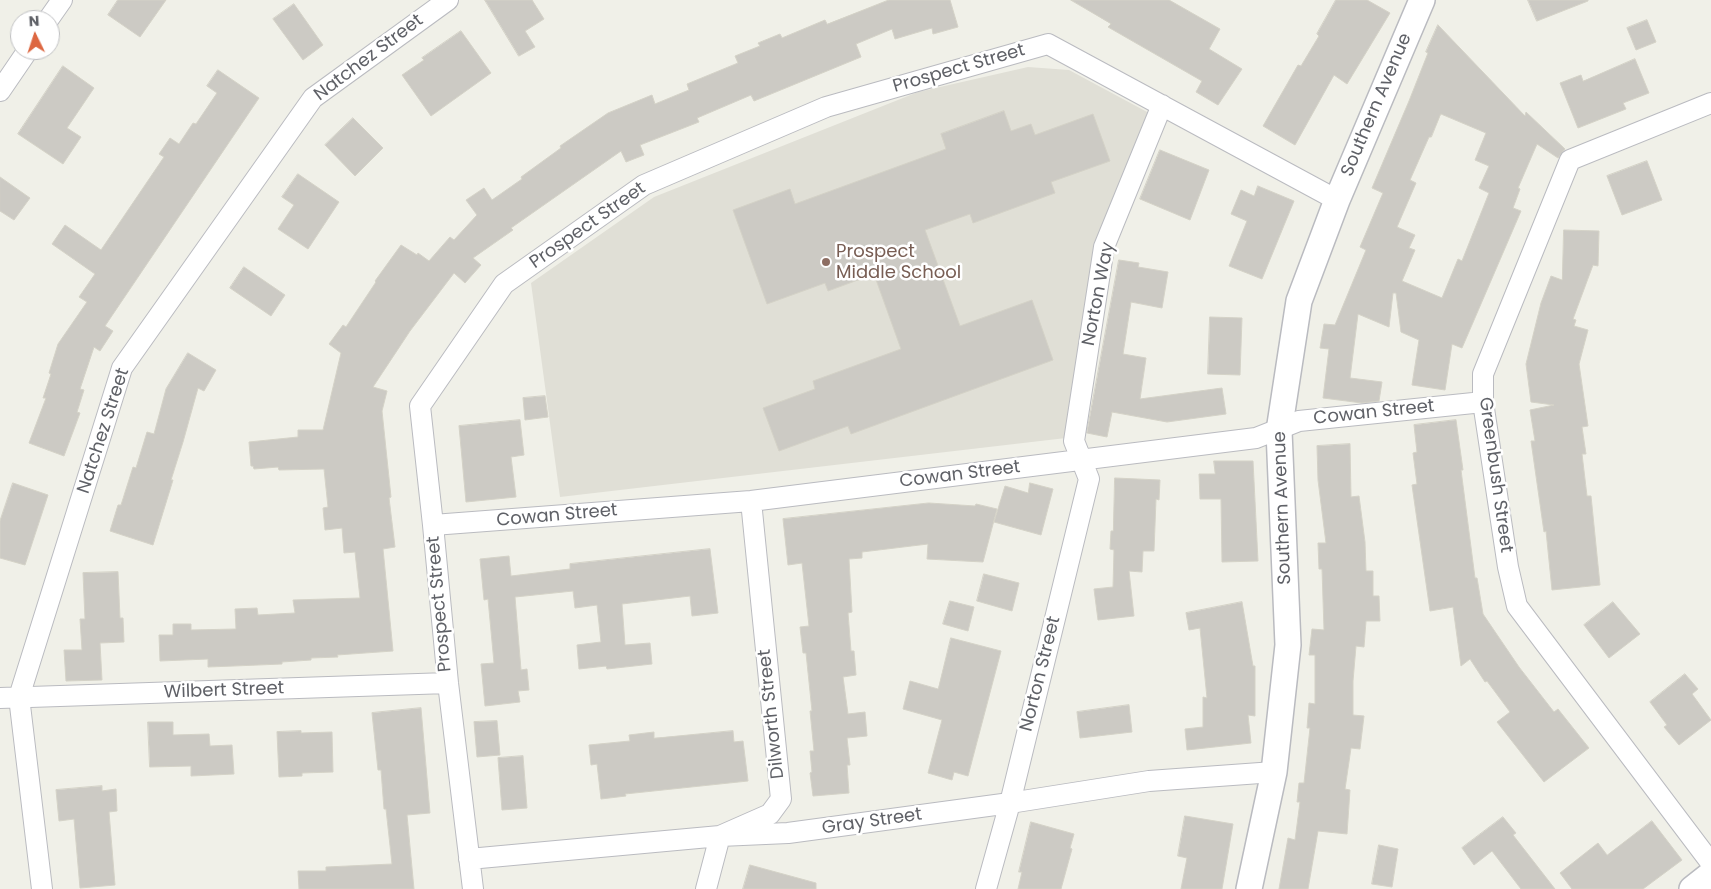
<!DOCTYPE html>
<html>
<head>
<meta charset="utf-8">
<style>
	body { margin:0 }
	#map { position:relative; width:1711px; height:889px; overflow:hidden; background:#f0f0e8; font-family:Poppins,sans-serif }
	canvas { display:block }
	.north { position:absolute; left:10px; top:10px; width:50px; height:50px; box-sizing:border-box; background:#fff; border:1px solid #bfc0c2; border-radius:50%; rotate:356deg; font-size:14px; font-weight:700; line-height:20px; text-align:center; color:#5f6167 }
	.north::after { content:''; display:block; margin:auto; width:18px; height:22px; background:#dd6741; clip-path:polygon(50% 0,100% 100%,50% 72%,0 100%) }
</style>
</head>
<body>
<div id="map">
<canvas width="1711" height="889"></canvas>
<div class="north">N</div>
</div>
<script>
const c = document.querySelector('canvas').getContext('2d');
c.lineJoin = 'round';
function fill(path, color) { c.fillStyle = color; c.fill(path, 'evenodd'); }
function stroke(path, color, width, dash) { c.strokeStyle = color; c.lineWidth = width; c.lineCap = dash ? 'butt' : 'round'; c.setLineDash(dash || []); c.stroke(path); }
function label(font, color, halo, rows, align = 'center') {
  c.font = font + ' Poppins,sans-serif'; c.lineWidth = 5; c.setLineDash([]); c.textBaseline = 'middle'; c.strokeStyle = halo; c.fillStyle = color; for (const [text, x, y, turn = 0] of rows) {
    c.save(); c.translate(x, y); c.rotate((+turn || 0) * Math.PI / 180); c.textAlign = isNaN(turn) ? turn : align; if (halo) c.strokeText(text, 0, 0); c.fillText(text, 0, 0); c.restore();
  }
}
const education = new Path2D(`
	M1028 67 1069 70 1149 113 1095 242 1066 438 560 497 531 283 654 197 918 92Z`);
const building = new Path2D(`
	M118 0H166L140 37 108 15Z
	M485 0H532L544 19 525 31 535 47 519 56Z
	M889 0H950L958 27 933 34 932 28 895 39 892 29 856 44 861 57 754 101 751 95 697 118 699 122 640 145 644 155 626 162 621 151 511 228 513 230 473 258 481 265 465 283 454 273 410 331 373 387 387 391 382 411 391 497 389 498 395 547 383 549 393 651 337 655 338 657 311 658V660L282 662V664L234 666 208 667V659L160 661 159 635H173V624H191V630L236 629 235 609 257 608 258 615 295 613 293 600 360 598 355 552 344 553 342 528 325 530 323 508 328 507 324 469 279 470 278 467 254 469 253 466H251L249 442 298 437V430H323L341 353 329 344 343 325 346 327 376 282 375 281 401 245 417 255 418 253 429 261 450 237 454 240 477 215 466 200 484 188 492 200 522 179 521 177 561 148 560 146 608 113 652 95 655 104 689 90 687 84 738 63 735 56 760 46 758 43 780 34 782 38 825 20 827 24Z
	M1071 0H1169L1220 29 1209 49 1242 69 1218 105 1196 92 1202 81 1108 27 1111 24Z
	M1336 0H1367L1390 13 1347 84 1334 75 1295 145 1263 126 1298 65 1301 66 1319 36 1317 34Z
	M1528 0H1588V1L1537 21Z
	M294 4 323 45 303 60 273 19Z
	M1647 20 1656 42 1636 50 1627 28Z
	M1438 25 1525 116 1526 112 1565 149 1558 158 1537 144 1518 188 1520 189 1513 208 1521 211 1462 348 1452 344 1445 390 1412 385 1419 340 1401 332 1396 293H1393L1389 327 1358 314 1350 378 1382 382 1379 401 1362 403 1323 398 1329 349 1320 348 1324 324 1335 325 1366 250 1360 247 1383 193 1372 188 1409 101 1428 53 1426 52ZM1441 114 1486 133 1475 160 1489 166 1479 188 1489 193 1462 261 1458 259 1442 298 1402 281 1415 250 1409 248 1415 235 1397 227 1416 183 1410 180 1429 137H1431Z
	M461 31 491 73 431 116 402 75 424 60 422 58Z
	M1635 59 1649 93 1623 103 1626 109 1578 128 1560 83 1581 75 1583 81Z
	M63 66 94 88 67 128 81 137 63 164 18 134Z
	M218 70 259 98 105 326 113 331 100 351 94 347 80 389 84 390 77 412 80 413 64 456 29 443 46 398H43L51 374 49 373 58 344 87 302 79 297 95 274 52 244 65 225 101 250 164 157 159 154 170 138 179 144 193 123 196 124 217 93 207 86Z
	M1004 111 1011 131 1031 124 1035 135 1093 114 1110 161 1051 182 1055 193 973 223 970 214 925 230 960 326 1032 300 1053 360 851 434 848 426 779 451 763 408 815 389 813 381 901 349 874 274 828 291 825 283 767 304 733 210 790 189 795 204 946 149 941 134Z
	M353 118 383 148 355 176 325 145Z
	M1160 150 1209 170 1190 220 1140 199Z
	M1647 161 1662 200 1622 215 1607 176Z
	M298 174 339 202 308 249 278 229 294 205 282 197Z
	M0 177 30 198 14 220 0 211Z
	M1258 186 1294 201 1262 279 1229 266 1247 221 1231 214 1241 190 1254 196Z
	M1564 230 1599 231 1598 266 1593 265 1573 319 1576 320 1574 326 1588 330 1579 364 1588 426 1582 427 1586 454H1582L1587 496H1591L1600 585 1552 590 1546 531 1544 532 1531 441H1535L1530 410 1554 405 1531 402 1526 364 1541 303 1551 276 1562 280Z
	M1119 260 1139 263 1138 267 1168 272 1162 308 1131 302 1123 354 1146 358 1140 399 1222 388 1226 414 1167 422 1112 412 1107 437 1087 433Z
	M244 267 285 295 271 316 230 288Z
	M1210 317 1242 318 1240 375 1208 374Z
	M188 353 216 370 204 391 198 388 183 442 171 480H173L153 545 110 531 118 505H121L133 467 136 468 147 432 154 434 166 389Z
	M545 396 548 417 525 420 523 398Z
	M520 420 524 455 511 457 516 497 466 502 459 426Z
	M1456 420 1463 470H1461L1475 578H1477L1483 614 1519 667 1554 712 1558 709 1589 748 1544 782 1497 722 1510 712 1487 681 1485 682 1470 659 1461 666 1453 607 1430 611 1412 485 1417 484 1413 453 1417 452 1414 425Z
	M1350 444 1351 497 1359 496 1365 542 1366 571H1373V596H1379L1380 621H1366L1364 647 1356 646 1353 681V715L1364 716 1360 749 1351 748 1345 789 1350 790 1347 834 1318 831 1308 889H1279L1288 838 1295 840 1300 802H1297L1299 783H1304L1310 728H1307L1309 703 1315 704V655H1309L1312 629 1324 630 1322 569H1319L1318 543H1326L1318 480 1317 446Z
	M1214 461H1253L1258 561 1222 562 1221 499H1200L1199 474H1215Z
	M1115 478 1160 480 1159 500 1156 499 1154 551H1143L1142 572 1129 571 1134 616 1098 620 1094 589 1113 587 1114 550 1110 549 1111 531H1113Z
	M13 483 48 495 25 565 0 558V521Z
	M1030 483 1053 489 1041 535 994 522 1005 486 1028 493Z
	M929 503 975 506 976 504 997 509 983 562 927 559 928 544 862 552V558L849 559 852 612 848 613 851 651H854L856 675 843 677 848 714 865 712 867 736 847 738 850 765H847L849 793 813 796 810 773 812 772 810 751H814L810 711H812L806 653H803L800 627 809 626 802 563 788 565 783 519Z
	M710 549 718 613 692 616 690 596 622 604 625 645 650 643 652 664 607 669 606 666 579 669 577 645 601 642 597 605 575 608 573 591 515 597 521 670 527 669 529 690 518 691 520 702 485 706 481 664 494 663 488 599 484 600 480 559 509 556 511 576 570 569V564Z
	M118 572 120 618H123L124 642 100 643 102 680 66 681 64 650H82L80 619H85L83 573Z
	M984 574 1019 583 1012 611 977 601Z
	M950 601 974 607 968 631 943 624Z
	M1242 602 1253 666H1255V716L1248 715 1251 743 1187 750 1185 729 1203 727V697L1207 698 1200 628 1189 630 1186 613Z
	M1613 602 1640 634 1609 658 1584 625Z
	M951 638 1001 651 968 776 954 772 952 780 928 773 942 720 903 709 910 681 938 689Z
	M1685 674 1698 689 1692 694 1711 720 1679 745 1664 727 1667 725 1650 702Z
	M1129 705 1132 732 1080 738 1077 712Z
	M421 708 430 813 407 815 414 889H299L298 871H326V867L392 864 386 809H384L381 770H378L372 713Z
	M497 721 500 755 477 757 474 722Z
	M148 722H173V735L209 734 210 746 232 745 234 774 191 776V766L150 767Z
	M301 731V733L332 732 333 772 302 773V776L279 777 277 732Z
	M733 731 734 742 743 741 748 781 625 794 626 796 601 799 597 764 591 765 589 745 630 741 629 735 654 732V738Z
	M523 756 527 808 502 810 498 758Z
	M102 786V791L116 789 117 811 109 812 115 885 80 888 74 819 59 821 56 790Z
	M1185 816 1233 824 1222 889H1181L1187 858 1178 856Z
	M1503 817 1516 833 1513 835 1555 889H1521L1492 851 1474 865 1462 848Z
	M1652 821 1682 860 1643 889H1572L1560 873 1598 843 1607 855Z
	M1031 822 1074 834 1070 848 1072 849 1061 889H1018L1022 872H1019Z
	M1379 845 1398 849 1392 887 1372 884Z
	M750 865 816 883V889H743Z`);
const minor = new Path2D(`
	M48 20 62 0
	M0 91 28 50
	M1711 103 1570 160 1483 374V402L1508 567 1517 606 1711 863
	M433 525 751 501 1256 438 1299 421 1483 402
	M0 698 448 683
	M469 859 720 836 788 833 1010 803 1149 781 1274 772
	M42 889 19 697 122 368 313 98 448 0
	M473 889 448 683 433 525 420 406 504 284 644 185 826 107 1048 44 1337 200
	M706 889 720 836 770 814 781 799 751 501
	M986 889 1010 803 1089 479 1074 441 1104 247 1162 105`);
const tertiary = new Path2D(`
	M1249 889 1274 772 1288 645 1279 431 1299 301 1337 200 1422 0
	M1692 889 1711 874`);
const markers = [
	[826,262,5,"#8d6e63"]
];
const streetNames = [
	["Natchez Street",369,58,-37],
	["Prospect Street",959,69,-16],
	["Southern Avenue",1377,105,-67],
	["Prospect Street",588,226,-35],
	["Norton Way",1099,294,-79],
	["Cowan Street",1374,413,-6],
	["Natchez Street",104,431,-72],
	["Cowan Street",960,475,-7],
	["Greenbush Street",1495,475,82],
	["Southern Avenue",1283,508,-92],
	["Cowan Street",557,516,-5],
	["Prospect Street",440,604,-95],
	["Norton Street",1041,674,-76],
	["Wilbert Street",224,691,-2],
	["Dilworth Street",772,714,-96],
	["Gray Street",872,822,-8]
];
const educationNames = [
	["Prospect",836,252],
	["Middle School",836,273]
];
fill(education, '#e0dfd6');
fill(building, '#cccac4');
stroke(building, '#d4d2c7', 1);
stroke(minor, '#babbc0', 22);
stroke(tertiary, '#babbc0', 28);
stroke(minor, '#fff', 20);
stroke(tertiary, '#fff', 25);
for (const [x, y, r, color] of markers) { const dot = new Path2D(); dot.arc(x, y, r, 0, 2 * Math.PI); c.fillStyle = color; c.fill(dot); stroke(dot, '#fff', 2); }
label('18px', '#5f6167', '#fff', streetNames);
label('18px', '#785e54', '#fff', educationNames, 'left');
</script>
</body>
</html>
